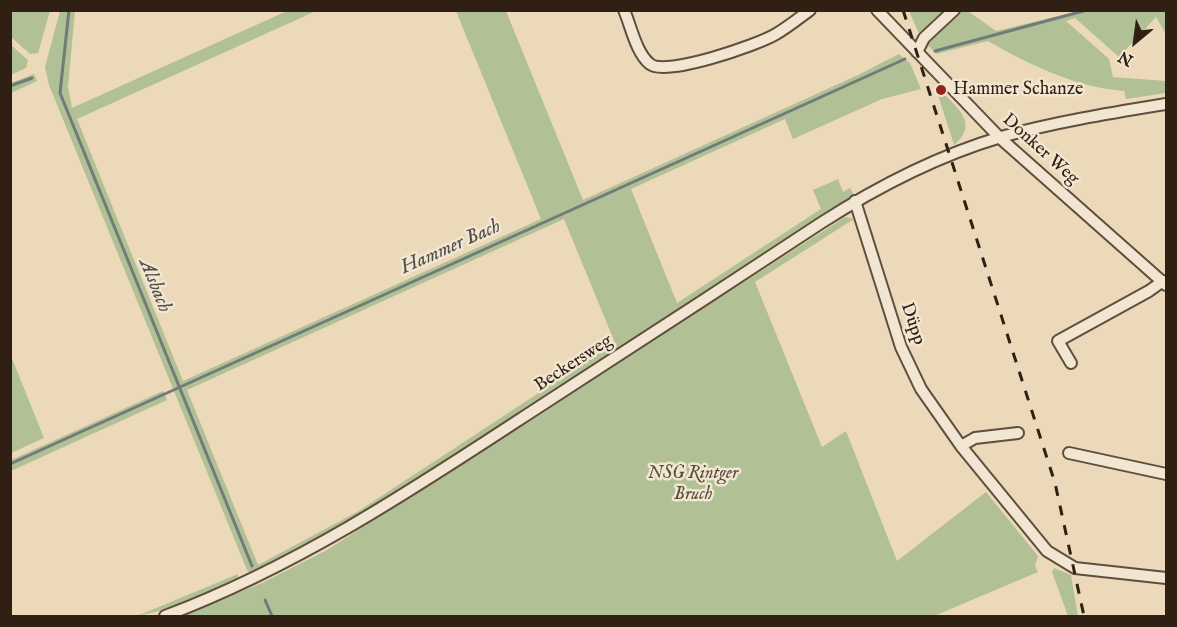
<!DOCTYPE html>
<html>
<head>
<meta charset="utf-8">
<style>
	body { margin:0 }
	#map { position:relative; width:1177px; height:627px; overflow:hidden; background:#ebd9ba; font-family:"IM FELL English",serif }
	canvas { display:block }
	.frame { position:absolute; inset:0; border:12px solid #302014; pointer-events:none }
	.north { position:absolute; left:1105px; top:12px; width:60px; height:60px; -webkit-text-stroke:4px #f2e6d2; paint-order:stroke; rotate:209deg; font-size:16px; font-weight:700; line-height:24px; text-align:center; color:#302014 }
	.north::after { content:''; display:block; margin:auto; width:21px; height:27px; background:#302014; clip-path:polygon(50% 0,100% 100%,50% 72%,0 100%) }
</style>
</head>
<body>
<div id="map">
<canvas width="1177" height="627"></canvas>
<div class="frame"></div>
<div class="north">N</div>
</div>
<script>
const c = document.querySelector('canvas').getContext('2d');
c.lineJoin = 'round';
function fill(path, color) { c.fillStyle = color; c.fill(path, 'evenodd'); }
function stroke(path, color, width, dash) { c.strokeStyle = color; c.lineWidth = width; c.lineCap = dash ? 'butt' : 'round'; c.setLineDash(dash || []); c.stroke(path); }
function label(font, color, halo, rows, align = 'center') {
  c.font = font + ' "IM FELL English",serif'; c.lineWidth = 5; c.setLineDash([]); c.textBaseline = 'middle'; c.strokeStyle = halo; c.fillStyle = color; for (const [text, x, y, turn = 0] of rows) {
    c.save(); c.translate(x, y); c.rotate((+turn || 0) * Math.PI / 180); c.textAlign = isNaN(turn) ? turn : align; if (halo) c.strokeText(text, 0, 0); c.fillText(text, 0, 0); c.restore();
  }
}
const green = new Path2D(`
	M11 10 50 11 38 53 30 54 11 37Z
	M60 11H75L68 87 72 108 287 11H316L77 119 183 381 541 219 456 11H506L583 200 858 75 899 54 910 63 921 89 882 99 793 139 785 119 631 189 677 303 821 209 813 190 838 179 843 192 850 188 854 195C652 318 463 467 251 574L247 570 49 85 45 67ZM564 219 615 343 357 512 258 565 187 390Z
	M909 11H949L920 36Z
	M959 11H968L996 31 1079 11H1166V34L1156 17 1119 57 1075 18 1066 21 1109 59 1113 77 1166 81V93L1126 99 1124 91C1075 87 1030 65 988 41L936 54 925 42Z
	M11 45 28 60 26 68 11 75Z
	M34 74 37 81 11 93V83Z
	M938 88C955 106 981 123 954 145L937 92Z
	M845 217 854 219 755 282 822 447 846 431 897 561 986 492 1038 556 1035 566 1038 572 934 616H182L264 582 327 550Z
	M11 356 44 438 11 453H10Z
	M163 391 167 400 11 471V460Z
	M1054 568 1071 575 1078 616H1068L1052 572Z
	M238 574V580L164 610 137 616Z`);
const stream = new Path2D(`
	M69 10 60 93 252 566
	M935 51 1087 10
	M10 86 32 78
	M10 464 905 59
	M265 600 272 616`);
const minor = new Path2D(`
	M624 10C631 26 636 53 650 64 665 77 758 45 776 34 788 27 799 18 810 10
	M877 10 1000 138 1166 285
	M917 52 924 38 954 10
	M855 201 901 347 921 389 961 446 1047 551 1075 568 1166 578
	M1071 363 1058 341 1149 291 1163 281
	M961 446 975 438 1018 433
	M1069 453 1166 474
	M165 616C295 567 409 492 525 416 623 352 723 288 821 223 877 187 937 156 1001 137 1055 122 1111 113 1166 104`);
const rail = new Path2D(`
	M903 10 1055 483 1084 616`);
const markers = [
	[941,90,6,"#8f2418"]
];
const poiNames = [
	["Hammer Schanze",953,90]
];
const streetNames = [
	["Donker Weg",1040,150,42],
	["Düpp",912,324,71],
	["Beckersweg",574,364,-33]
];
const parkNames = [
	["NSG Rintger",693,474],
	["Bruch",693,495]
];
const waterNames = [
	["Hammer Bach",451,248,-24],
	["Alsbach",154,286,68]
];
fill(green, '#b1c095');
stroke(stream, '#717b77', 3);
stroke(minor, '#5f4e3e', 14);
stroke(minor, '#f2e6d2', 10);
stroke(rail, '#302014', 3, [10, 10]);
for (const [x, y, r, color] of markers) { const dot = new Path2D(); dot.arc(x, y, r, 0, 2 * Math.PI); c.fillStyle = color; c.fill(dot); stroke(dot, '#f2e6d2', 2); }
label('18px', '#302014', '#f2e6d2', poiNames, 'left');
label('18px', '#302014', '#f2e6d2', streetNames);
label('italic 18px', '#57503b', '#f2e6d2', parkNames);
label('italic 20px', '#504e46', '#f2e6d2', waterNames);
</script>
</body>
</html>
